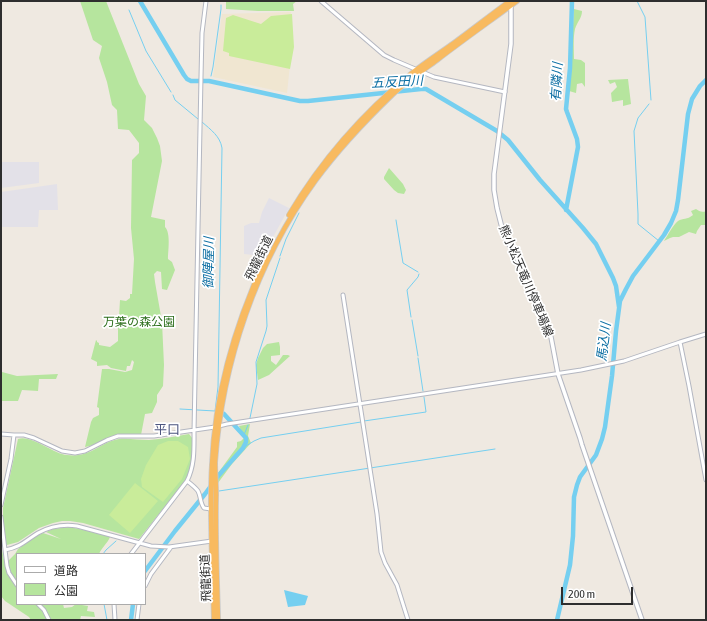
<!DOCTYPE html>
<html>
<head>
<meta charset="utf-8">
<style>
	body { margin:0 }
	#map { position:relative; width:707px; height:621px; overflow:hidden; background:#efe9e1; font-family:"Asap Condensed","Noto Sans JP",sans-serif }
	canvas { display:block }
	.frame { position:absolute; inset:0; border:2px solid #2e2e2e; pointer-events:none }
	.legend { position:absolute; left:16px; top:553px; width:130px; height:52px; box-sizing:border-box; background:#fff; border:1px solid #ababab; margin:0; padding:5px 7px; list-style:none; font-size:12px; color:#2e2e2e }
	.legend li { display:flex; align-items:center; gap:8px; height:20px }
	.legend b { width:20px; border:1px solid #ababab }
	.scale { position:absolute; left:561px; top:587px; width:72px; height:18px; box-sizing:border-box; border:2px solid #2e2e2e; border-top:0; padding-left:5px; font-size:12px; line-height:14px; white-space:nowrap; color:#2e2e2e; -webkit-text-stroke:3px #fff; paint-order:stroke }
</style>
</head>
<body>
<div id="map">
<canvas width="707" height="621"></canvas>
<div class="frame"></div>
<ul class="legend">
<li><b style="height:5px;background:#fff"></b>道路</li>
<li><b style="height:11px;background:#b6e59e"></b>公園</li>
</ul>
<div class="scale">200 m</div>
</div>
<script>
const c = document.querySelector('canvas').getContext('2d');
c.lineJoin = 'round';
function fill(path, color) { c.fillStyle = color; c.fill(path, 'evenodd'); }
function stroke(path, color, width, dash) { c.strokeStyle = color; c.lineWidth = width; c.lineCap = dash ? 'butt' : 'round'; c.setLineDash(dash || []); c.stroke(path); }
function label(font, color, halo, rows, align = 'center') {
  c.font = font + ' "Asap Condensed","Noto Sans JP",sans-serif'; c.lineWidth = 3.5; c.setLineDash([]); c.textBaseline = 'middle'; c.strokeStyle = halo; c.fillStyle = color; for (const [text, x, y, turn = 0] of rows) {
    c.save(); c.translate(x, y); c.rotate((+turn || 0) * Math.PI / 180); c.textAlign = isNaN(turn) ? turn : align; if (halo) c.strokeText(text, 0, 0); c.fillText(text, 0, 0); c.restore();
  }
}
const industrial = new Path2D(`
	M1 162H39V183L1 188Z
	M57 184 58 210H39L38 227H1V192Z
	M269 198 289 208 272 239 263 256 244 254V226L251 223H259L262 212Z`);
const education = new Path2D(`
	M291 12 292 46 287 93 213 77 222 14Z`);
const green = new Path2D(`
	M80 1H106L139 84 146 96 144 120 152 128 157 138 160 146 162 161 151 217 165 220V227C171 233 168 251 168 259L172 262 175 270 167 290 162 289 161 272 157 271 154 274 155 282 162 322 164 365 163 386 157 395V402L152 413 145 414 141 435H116L94 445 85 447 91 422 93 418 99 415V408L97 407 102 369H109L125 372 132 370 134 362 132 360 130 366H127L126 371 111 368 107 365 97 366V362L91 359 96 340 97 341V342L99 343V345L110 347 118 341V320L119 317 120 300 126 301 130 298V294H132L134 259 131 228 132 160 139 153V143L129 130 118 129 117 110 112 105 107 82 99 58 102 46 93 40Z
	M230 1H297L293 4 294 11H258L226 9V2Z
	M574 9 582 11C582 18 577 22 575 29 573 38 574 49 574 59L581 60 585 63V87L582 83 577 84 576 93 569 91Z
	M628 79 631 104 623 106V100L612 102 611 93 617 87 615 82 610 84 608 80Z
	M389 168 403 184 406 190 404 194 398 193 394 190 384 179V177Z
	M696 209C699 211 702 213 706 211V225H701L697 231 696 234 689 232 679 237H673L670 238 664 241C668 235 673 225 678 221 683 218 687 220 693 215L691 211Z
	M279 342 280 347V355L271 356V361L276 365 283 355H288L290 356 269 375 258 380 256 365 258 358 263 348 267 344Z
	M2 372 17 376 58 374 56 379H39L38 391 22 390 18 401H1V374Z
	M250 424 248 436 251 443 232 464 218 483V473L237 447V442L241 441 244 438 239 426Z
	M189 434 193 439 191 467 185 481 139 539 83 523 70 521H62L53 523 39 528 18 542 7 545 6 544 3 520V508L18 439C31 434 53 454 67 455 91 458 98 443 119 439 128 438 139 440 149 440 162 439 176 436 189 434Z
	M69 527 90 531 110 537C107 544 102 547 99 554H17V582C12 575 8 570 8 561L15 554 18 549 36 536 43 533 61 539 46 532 53 529Z
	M1 540C2 555 5 566 11 580L17 583V604H63L64 608 72 607 76 604 88 606 87 611 94 612 95 617 81 616 80 620H31L29 617 5 601 1 596Z`);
const pitch = new Path2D(`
	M292 14 294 47 290 69 229 56V53L223 51 226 18 233 15 261 24 271 16Z
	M168 441H178L188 447 190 459 182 479 163 502 142 487 141 479 146 465 158 445Z
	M135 483 158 501 130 533 109 515Z`);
const water = new Path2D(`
	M284 590 308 596 305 605 288 607Z`);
const stream = new Path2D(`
	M637 1 645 17 651 100
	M129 10 146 51 171 92
	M211 76 213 67 221 9V5
	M173 95 175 100 198 119
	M649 104 638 118 634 131 638 214V224L659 241
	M396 220 403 263 418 272
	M280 256 286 239 299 213
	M411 317 407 290 418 277 419 274
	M412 320 418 356
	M418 358 423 391
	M180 409 215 411 218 387 222 148C220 136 211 130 202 122
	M250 418 257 384 256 362 266 331 267 326 266 300 280 258
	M364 421 426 412 424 397
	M244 435 248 425
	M243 448 254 441 261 438 361 422
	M219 491 495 449
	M103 554 106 550 116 541
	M104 604 107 620
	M705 620H706`);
const river = new Path2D(`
	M140 1 184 75 187 79 191 81H209L300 101H308L421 89H426L497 131 508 140 540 180 583 228 596 244 613 278 616 286 619 307
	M566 210 578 147 577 139 567 112 566 109 570 68 572 1
	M145 571 175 531 205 494 219 475 243 448 246 442V438L224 414
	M131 620 133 604
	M557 620 570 565 573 536 574 497 577 485 580 477 596 455 602 439 605 427 612 376 616 331 620 301 626 289 633 276 664 235 671 223 676 211 678 200 688 114 692 99 700 86 706 80`);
const tertiary = new Path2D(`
	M321 1 384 55 394 60 434 77 505 92
	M343 295 377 514 381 552 385 563 397 585 408 620
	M706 334 680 342 689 386 706 480
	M1 434 14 435 11 459 1 505
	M14 435H24L34 438 62 451 75 453 85 451 107 440 118 436H154L215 427 227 424 581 370 624 361 680 342
	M187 481C191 484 195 487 198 491 201 497 200 503 204 508L211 509
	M1 517 7 566 9 573 17 585
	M5 550C21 547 25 541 38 533 51 526 63 524 77 526L151 546 169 547 212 541
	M131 554 187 481C195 465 194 448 194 431L201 77 202 33 206 1
	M145 586 151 574 171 547
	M38 604 44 610 49 620
	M114 604 115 620
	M137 620 139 604`);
const secondary = new Path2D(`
	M511 5V44L494 174V190L497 208 504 236 523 269 534 295 551 337 558 374 580 438 582 445 642 620`);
const trunk = new Path2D(`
	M289 215C321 161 363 113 412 73 426 62 440 53 454 43 473 29 491 15 510 1
	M214 620C213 569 209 516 212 465 215 393 235 325 265 260
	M218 620C217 578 215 537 216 495 216 484 215 473 215 462 222 363 256 262 315 181 337 151 366 120 393 94 407 81 422 71 437 60 463 40 490 21 517 1`);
const streetNames = [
	["飛龍街道",259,258,-64],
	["熊小松天竜川停車場線",526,281,67],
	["飛龍街道",206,578,-92]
];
const parkNames = [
	["万葉の森公園",139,322]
];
const waterNames = [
	["五反田川",397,82,-3],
	["有隣川",557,82,-87],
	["御陣屋川",209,263,-89],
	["馬込川",604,342,-83]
];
const neighbourhoodNames = [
	["平口",167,430]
];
fill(industrial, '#e3e1e8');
fill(education, '#f0e6d1');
fill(green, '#b6e59e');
fill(pitch, '#c9ec9a');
fill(water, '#75cff0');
stroke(stream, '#75cff0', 1);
stroke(river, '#75cff0', 4.5);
stroke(tertiary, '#b4b7c1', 5);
stroke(secondary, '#b4b7c1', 5.5);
stroke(trunk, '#c9c9c9', 6);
stroke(tertiary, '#fff', 3);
stroke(secondary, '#fff', 3.5);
stroke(trunk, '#f8ba60', 4.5);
label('12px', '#2e2e2e', '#fff', streetNames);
label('12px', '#2c6e1b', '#fff', parkNames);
label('italic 13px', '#0d6fa3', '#fff', waterNames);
label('13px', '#4d5680', '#fff', neighbourhoodNames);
</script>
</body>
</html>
